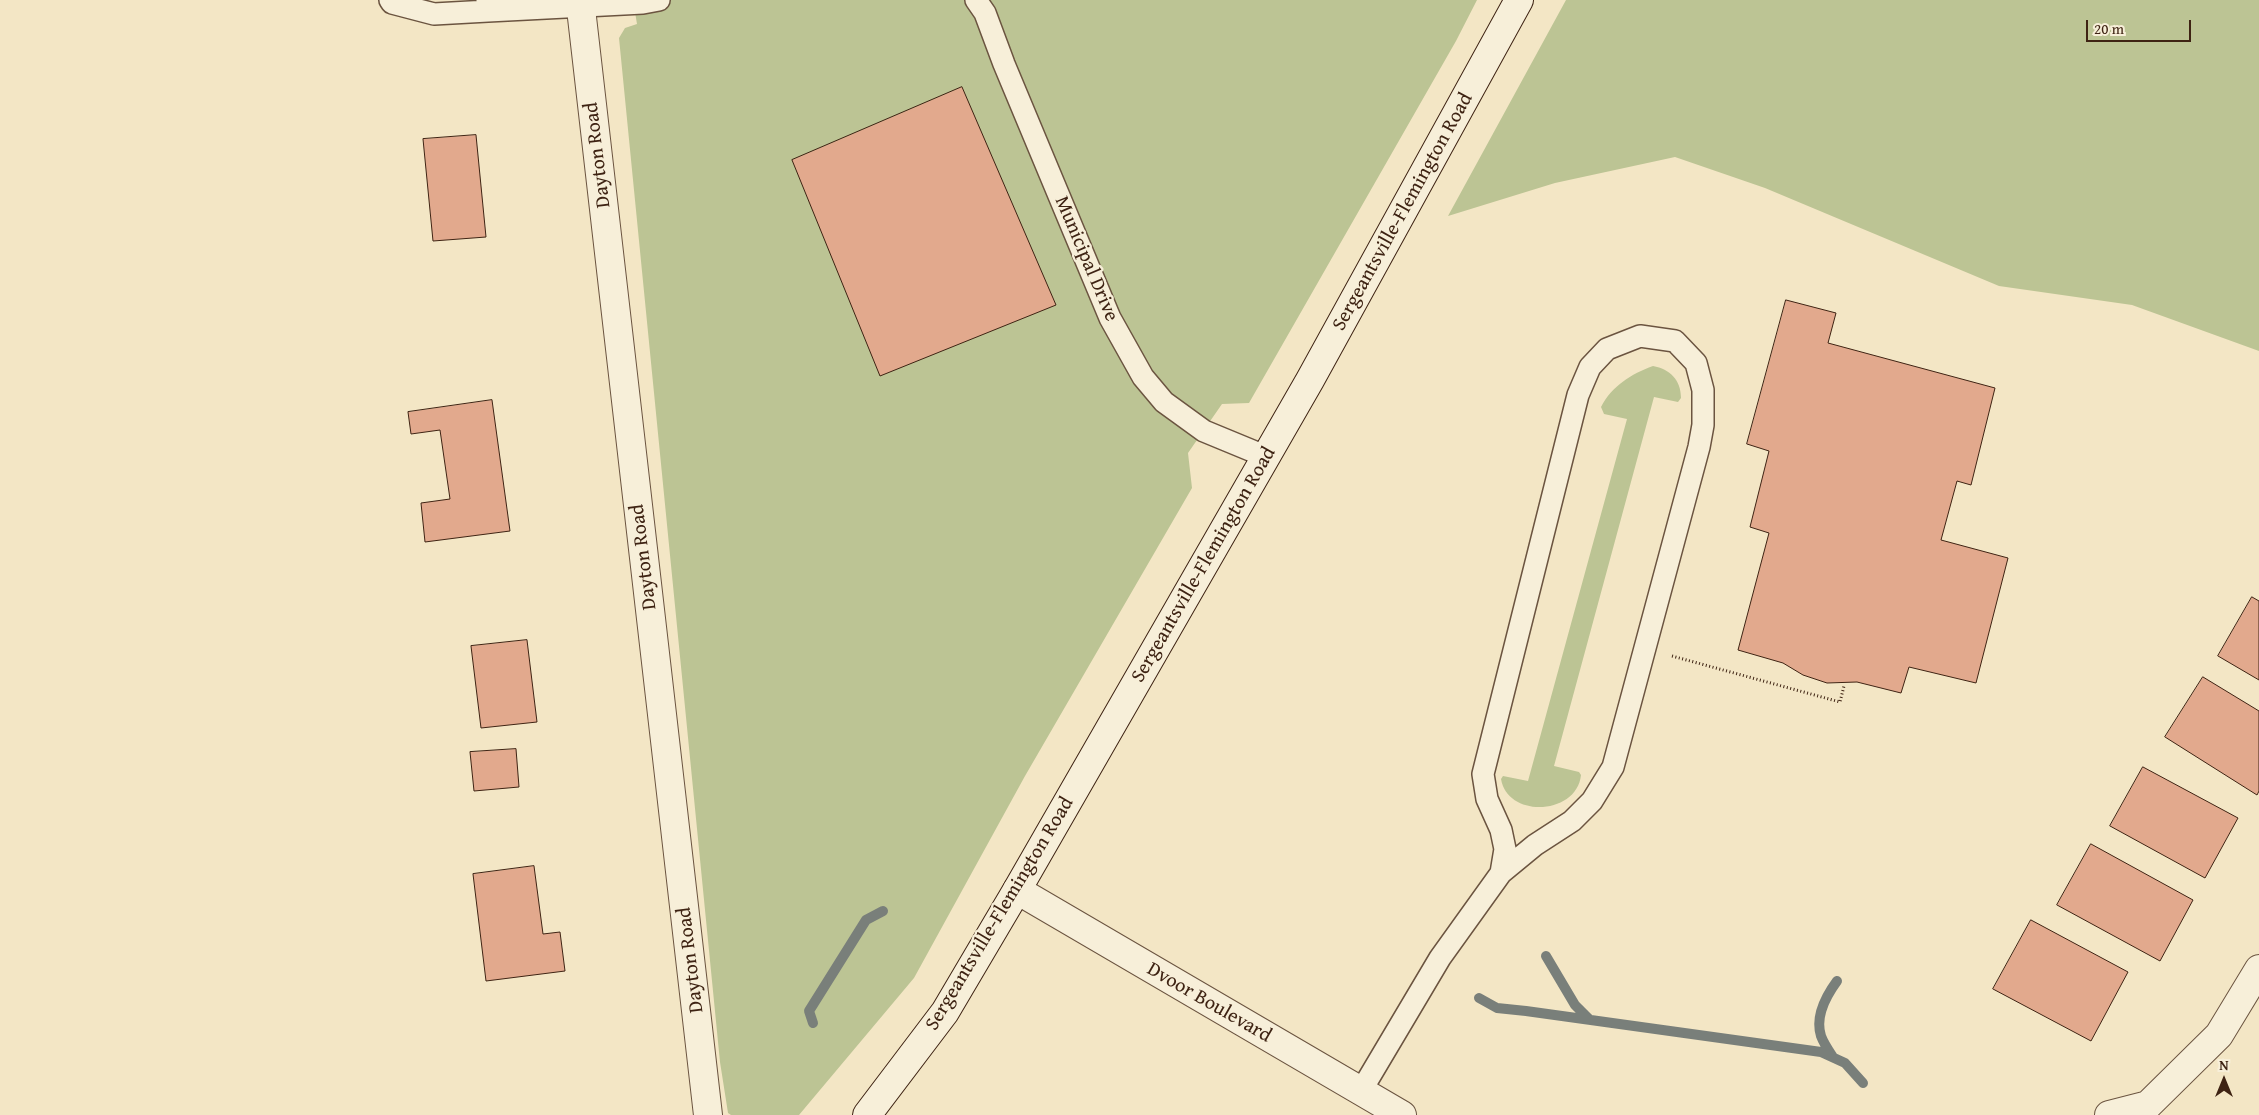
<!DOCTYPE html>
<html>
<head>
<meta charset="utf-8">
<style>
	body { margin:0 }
	#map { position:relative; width:2259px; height:1115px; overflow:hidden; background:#f3e6c5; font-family:"Gentium Book Plus",serif }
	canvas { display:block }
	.north { position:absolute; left:2199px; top:1055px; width:50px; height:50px; -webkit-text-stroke:4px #f7efd9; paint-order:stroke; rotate:0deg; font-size:14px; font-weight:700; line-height:20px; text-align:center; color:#3e2313 }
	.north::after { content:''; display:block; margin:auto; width:18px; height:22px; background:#3e2313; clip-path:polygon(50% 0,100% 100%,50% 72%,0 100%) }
	.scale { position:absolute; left:2086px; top:20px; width:105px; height:22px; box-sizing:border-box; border:2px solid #3e2313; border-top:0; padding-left:6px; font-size:15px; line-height:18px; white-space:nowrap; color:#3e2313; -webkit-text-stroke:4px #f7efd9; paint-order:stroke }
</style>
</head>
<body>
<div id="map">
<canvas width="2259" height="1115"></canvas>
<div class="north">N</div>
<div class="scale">20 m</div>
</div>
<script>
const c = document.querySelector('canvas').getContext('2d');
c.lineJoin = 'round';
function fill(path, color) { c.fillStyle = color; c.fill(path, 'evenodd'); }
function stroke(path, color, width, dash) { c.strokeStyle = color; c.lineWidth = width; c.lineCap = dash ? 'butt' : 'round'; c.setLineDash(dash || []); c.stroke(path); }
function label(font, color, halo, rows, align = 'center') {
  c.font = font + ' "Gentium Book Plus",serif'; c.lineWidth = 4.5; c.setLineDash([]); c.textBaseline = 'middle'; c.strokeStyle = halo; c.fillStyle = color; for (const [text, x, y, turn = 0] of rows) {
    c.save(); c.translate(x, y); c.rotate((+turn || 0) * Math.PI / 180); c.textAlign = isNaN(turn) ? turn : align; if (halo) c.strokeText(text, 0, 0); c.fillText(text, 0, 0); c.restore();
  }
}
const green = new Path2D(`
	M633 0H1477L1456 41 1249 403 1222 404 1188 453 1192 488 1025 776 914 978 799 1115H731L728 1113 720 1062 619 38 625 28 637 24Z
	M1566 0H2259V351L2132 305 1999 286 1765 188 1675 157 1555 183 1448 216Z
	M1653 366C1670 369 1681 380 1681 398L1678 402 1654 397 1554 766 1579 772 1581 775C1577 815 1508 819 1501 779L1503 776 1528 781 1627 419 1604 414 1601 407C1612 386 1631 374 1653 366Z`);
const stream = new Path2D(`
	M1546 956 1575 1005 1590 1020
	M1479 998 1497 1008 1526 1011 1821 1052 1845 1063 1863 1083
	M813 1023 809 1011 866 920 883 911
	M1833 1057C1829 1051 1824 1044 1821 1036 1815 1017 1826 996 1837 981`);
const building = new Path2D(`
	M962 87 1056 305 880 376 792 160Z
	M476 135 486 237 433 241 423 139Z
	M1786 300 1836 313 1828 343 1995 388 1971 485 1957 481 1941 540 2008 558 1976 683 1909 667 1901 693 1857 682 1827 683 1803 675 1783 663 1738 650 1769 533 1750 527 1769 451 1747 444Z
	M492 400 510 531 425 542 421 503 450 499 440 430 411 434 408 412Z
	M2252 597 2259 601V680L2218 656Z
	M527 640 537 722 481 728 471 646Z
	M2203 677 2259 711V791L2257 795 2165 737Z
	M516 749 519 787 474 791 470 752Z
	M2143 767 2238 818 2205 878 2110 826Z
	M2091 844 2193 900 2160 961 2057 905Z
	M534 866 543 934 560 932 565 971 486 981 473 874Z
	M2031 920 2128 972 2091 1041 1993 989Z`);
const path = new Path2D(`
	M1672 656 1840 702 1844 686`);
const lane = new Path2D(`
	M390 0 392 3 434 14 488 11
	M487 0 488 11 643 3 659 0
	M976 0 985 13 1004 64 1110 318 1143 377 1164 402 1204 431 1267 457
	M1361 1091 1440 958 1501 873 1535 845 1572 821 1592 801 1613 767 1699 447 1703 425V390L1696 363 1675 341 1640 336 1607 349 1590 367 1578 395 1483 774 1487 799 1501 830 1505 849 1501 873`);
const street = new Path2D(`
	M580 0 708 1115
	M1017 890 1402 1115
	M2109 1115 2148 1105 2219 1035 2259 969`);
const secondary = new Path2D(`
	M867 1115 945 1012 1017 890 1310 380 1519 0`);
const streetNames = [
	["Dayton Road",598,155,-97],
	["Sergeantsville-Flemington Road",1403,212,-61],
	["Municipal Drive",1086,259,67],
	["Dayton Road",644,557,-97],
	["Sergeantsville-Flemington Road",1204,565,-60],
	["Sergeantsville-Flemington Road",1000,914,-59],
	["Dayton Road",691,960,-97],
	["Dvoor Boulevard",1209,1003,30]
];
fill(green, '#bcc494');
stroke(stream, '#797f7a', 10);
fill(building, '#e2a98d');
stroke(building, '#3e2313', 1);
stroke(lane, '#6b5440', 24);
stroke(street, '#6b5440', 30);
stroke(secondary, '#3e2313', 30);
stroke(path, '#3e2313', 3, [1, 2.5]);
stroke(lane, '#f7efd9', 21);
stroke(street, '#f7efd9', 28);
stroke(secondary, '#f7efd9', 28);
label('20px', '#3e2313', '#f7efd9', streetNames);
</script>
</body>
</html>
